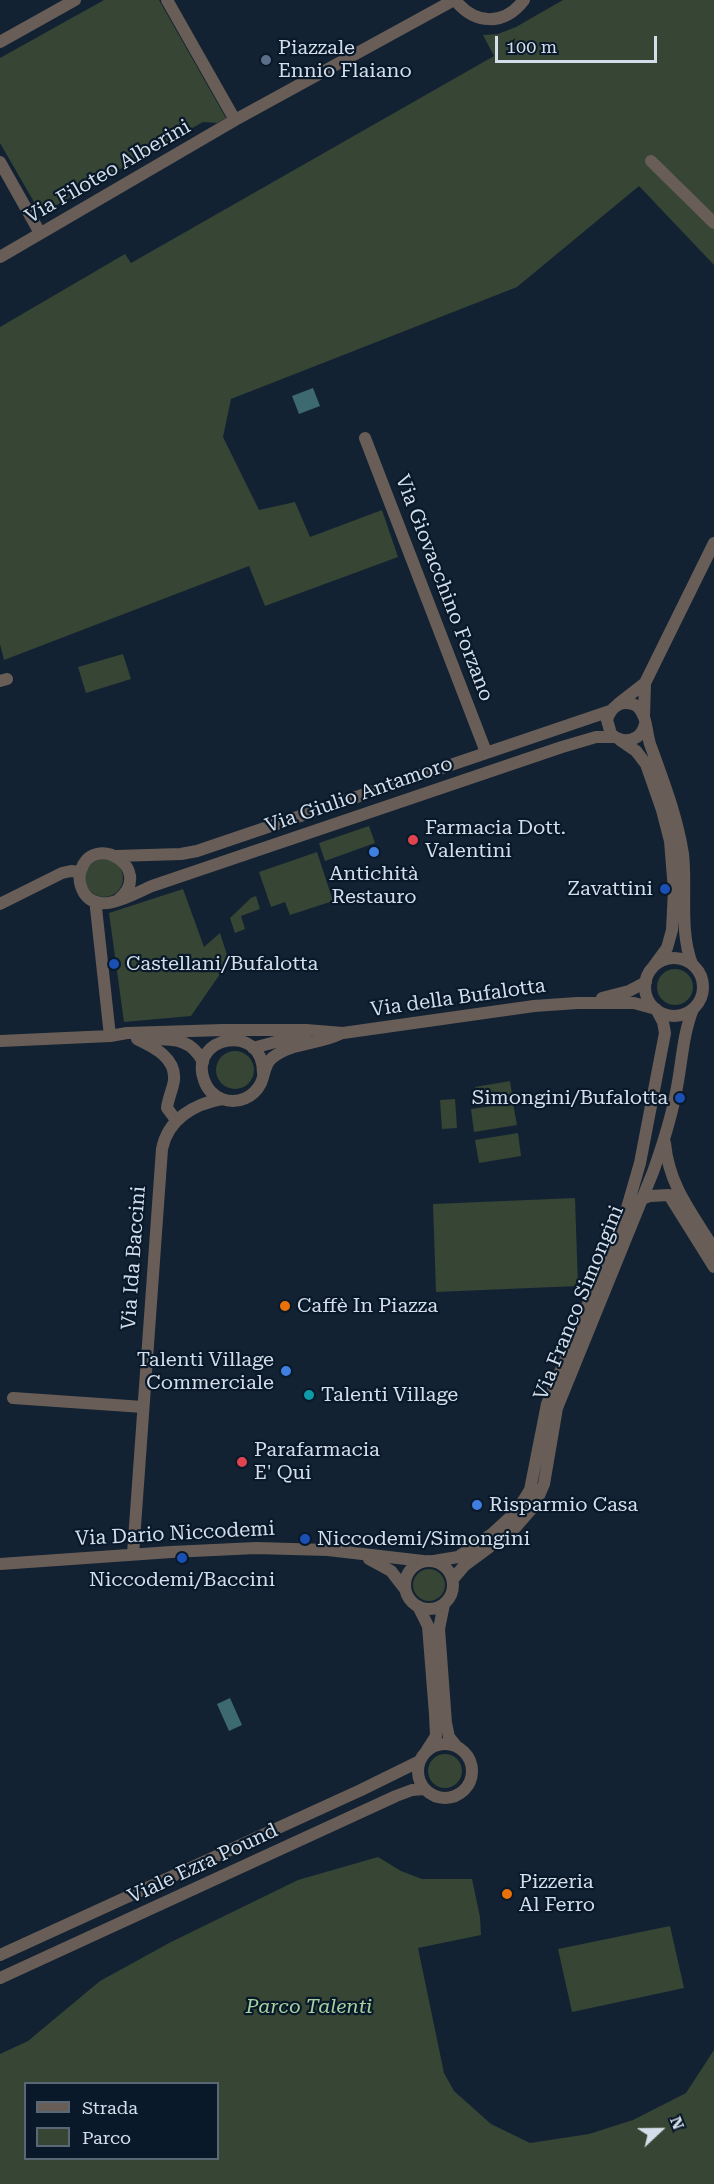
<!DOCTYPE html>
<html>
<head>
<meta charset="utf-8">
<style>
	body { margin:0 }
	#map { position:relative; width:714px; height:2184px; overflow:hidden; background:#132233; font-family:"Roboto Serif",serif }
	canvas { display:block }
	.legend { position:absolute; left:24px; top:2082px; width:195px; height:78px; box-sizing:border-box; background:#091929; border:2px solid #5a6876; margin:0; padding:8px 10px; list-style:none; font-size:18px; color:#d4deea }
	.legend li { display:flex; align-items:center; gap:12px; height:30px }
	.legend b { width:30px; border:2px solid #5a6876 }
	.north { position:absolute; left:630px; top:2100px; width:60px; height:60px; -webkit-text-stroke:4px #091929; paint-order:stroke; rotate:68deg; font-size:16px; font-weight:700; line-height:24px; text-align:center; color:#d4deea }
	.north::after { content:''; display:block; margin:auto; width:21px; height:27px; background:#d4deea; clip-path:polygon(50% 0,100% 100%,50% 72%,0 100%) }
	.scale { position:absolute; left:495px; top:36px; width:162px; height:27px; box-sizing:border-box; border:3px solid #d4deea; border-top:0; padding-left:8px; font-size:18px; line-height:21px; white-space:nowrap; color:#d4deea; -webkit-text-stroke:4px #091929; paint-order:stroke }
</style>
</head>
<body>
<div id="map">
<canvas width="714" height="2184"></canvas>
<ul class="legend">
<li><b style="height:8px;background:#695e57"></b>Strada</li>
<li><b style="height:16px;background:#364534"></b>Parco</li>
</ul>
<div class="north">N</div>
<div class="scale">100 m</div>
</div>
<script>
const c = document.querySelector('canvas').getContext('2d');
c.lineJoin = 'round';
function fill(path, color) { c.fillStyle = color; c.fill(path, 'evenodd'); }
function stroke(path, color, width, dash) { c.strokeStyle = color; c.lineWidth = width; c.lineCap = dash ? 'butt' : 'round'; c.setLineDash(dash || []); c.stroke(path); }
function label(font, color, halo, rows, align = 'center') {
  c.font = font + ' "Roboto Serif",serif'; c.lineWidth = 4.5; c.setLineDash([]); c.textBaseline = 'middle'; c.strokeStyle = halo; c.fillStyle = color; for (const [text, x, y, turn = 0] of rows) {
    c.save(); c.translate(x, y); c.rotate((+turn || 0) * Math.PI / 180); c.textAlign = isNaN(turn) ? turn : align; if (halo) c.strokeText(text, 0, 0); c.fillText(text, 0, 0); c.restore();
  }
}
const green = new Path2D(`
	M104 0H159L226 118 217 123 203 122 41 214 0 143V58Z
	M563 0H714V265L639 186 517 287 231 399 223 437 259 510 295 502 310 537 382 510 398 557 265 606 249 566 4 660 0 644V327L125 254 131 263 494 56 483 35 498 34 516 27Z
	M123 654 131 679 86 693 78 667Z
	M369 826 375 843 325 861 319 843Z
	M317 852 333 901 290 915 285 902 271 907 259 872Z
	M85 878a19 19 0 1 1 38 0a19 19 0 1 1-38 0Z
	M183 889 204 947 220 933 229 961 191 1016 124 1022 109 913Z
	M256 896 260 909 241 916 245 929 235 933 230 918 251 898Z
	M657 987a18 18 0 1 1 36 0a18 18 0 1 1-36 0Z
	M216 1070a19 19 0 1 1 38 0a19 19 0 1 1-38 0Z
	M510 1081 513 1101 478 1106 475 1087Z
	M455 1099 457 1128 442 1129 440 1100Z
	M513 1103 517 1125 474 1132 471 1109Z
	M518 1133 521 1156 479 1163 475 1140Z
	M575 1198 578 1286 436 1292 433 1204Z
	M413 1585a16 16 0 1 1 32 0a16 16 0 1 1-32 0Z
	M428 1771a17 17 0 1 1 34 0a17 17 0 1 1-34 0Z
	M378 1857 401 1871 422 1879H472L480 1917 481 1935 418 1948 444 2073 454 2091 491 2124 530 2143 589 2134 633 2120 686 2093 714 2050V2184H0V2054L28 2041 100 1981 171 1942 298 1880ZM26 2084H218V2158H26Z
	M670 1926 684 1988 572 2012 558 1949Z`);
const water = new Path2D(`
	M313 388 320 406 299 414 292 396Z
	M230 1698 242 1725 229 1731 217 1704Z`);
const minor = new Path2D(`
	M167 0 235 120
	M455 0C475 25 504 26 524 0
	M0 42 75 0
	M651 161 714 223
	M0 162 40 233
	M0 257 235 120 454 0
	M365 438 486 752
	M0 681 7 679
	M645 683 714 543
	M618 704 645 683 644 716
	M645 724C641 741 624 745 611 734L607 720C611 705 623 699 637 706 647 715 646 731 650 744 663 780 677 816 683 854 687 890 679 930 692 964
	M620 740 636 751 646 764 662 810 670 841 674 890 672 930 667 948 653 967
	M116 856 181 854 197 851 610 711
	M119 899C155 869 94 831 81 870 78 878 80 886 84 893 99 916 133 894 152 886L562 747 596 737H615
	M97 902 96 908 110 1036
	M0 904 62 873 71 871 80 872
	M645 987a29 29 0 1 1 58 0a29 29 0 1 1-58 0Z
	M602 998 629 991 646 982
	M137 1039C154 1047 176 1058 174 1080 173 1089 168 1098 167 1108L176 1120
	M153 1039C176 1039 192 1040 203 1062
	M0 1041 110 1036 127 1033 223 1030H306L343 1033 534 1006 577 1003H634L656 1009
	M253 1048 305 1034
	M263 1074C264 1021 188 1036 204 1080 207 1089 214 1096 222 1099 238 1105 254 1097 261 1083 265 1074 264 1065 272 1058 292 1042 318 1045 340 1034
	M665 1143C669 1186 692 1213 714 1249
	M642 1199 650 1196 669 1195 714 1267
	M13 1398 143 1407
	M133 1554 162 1149C168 1119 194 1104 222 1099
	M369 1559 391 1571 405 1589
	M405 1585a24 24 0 1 1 48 0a24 24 0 1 1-48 0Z
	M434 1561 458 1557 492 1534 517 1511 530 1490 547 1404 627 1208 640 1163 665 1033 663 1022 656 1009
	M0 1564 171 1552 256 1548 328 1550 423 1561
	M453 1579 464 1566 514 1529 535 1505 544 1484 557 1408 653 1172C663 1144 672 1116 677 1087 682 1061 683 1034 693 1009
	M444 1604 439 1629 446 1723 449 1737 457 1747
	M418 1606 428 1626 435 1714 436 1736 427 1750
	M418 1771a27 27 0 1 1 54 0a27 27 0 1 1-54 0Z
	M0 1955 361 1790 420 1761
	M0 1978 396 1796 412 1790 424 1789`);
const markers = [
	[266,60,6,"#5c6f8a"],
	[413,840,6,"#e0444e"],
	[374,852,6,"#3f7fe0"],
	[665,889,6,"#1a4fb4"],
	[114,964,6,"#1a4fb4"],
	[680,1098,6,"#1a4fb4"],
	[285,1306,6,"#e8710a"],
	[286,1371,6,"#3f7fe0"],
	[309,1395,6,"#0f9aa8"],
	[242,1462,6,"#e0444e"],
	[477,1505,6,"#3f7fe0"],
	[305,1539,6,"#1a4fb4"],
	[182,1558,6,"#1a4fb4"],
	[507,1894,6,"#e8710a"]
];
const poiNames = [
	["Piazzale",278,48],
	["Ennio Flaiano",278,71],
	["Farmacia Dott.",425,828],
	["Valentini",425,851],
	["Antichità",374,874,"center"],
	["Restauro",374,897,"center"],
	["Zavattini",653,889,"right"],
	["Castellani/Bufalotta",126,964],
	["Simongini/Bufalotta",668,1098,"right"],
	["Caffè In Piazza",297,1306],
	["Talenti Village",274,1360,"right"],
	["Commerciale",274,1383,"right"],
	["Talenti Village",321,1395],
	["Parafarmacia",254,1450],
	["E' Qui",254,1473],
	["Risparmio Casa",489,1505],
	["Niccodemi/Simongini",317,1539],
	["Niccodemi/Baccini",182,1580,"center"],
	["Pizzeria",519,1882],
	["Al Ferro",519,1905]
];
const streetNames = [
	["Via Filoteo Alberini",108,172,-30],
	["Via Giovacchino Forzano",444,588,69],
	["Via Giulio Antamoro",359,795,-19],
	["Via della Bufalotta",458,998,-8],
	["Via Ida Baccini",134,1258,-86],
	["Via Franco Simongini",579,1303,-68],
	["Via Dario Niccodemi",175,1534,-3],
	["Viale Ezra Pound",203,1864,-25]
];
const parkNames = [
	["Parco Talenti",309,2007]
];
fill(green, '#364534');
fill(water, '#3d6971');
stroke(minor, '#695e57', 12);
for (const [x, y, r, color] of markers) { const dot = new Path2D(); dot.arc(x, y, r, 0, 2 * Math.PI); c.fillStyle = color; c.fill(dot); stroke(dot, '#091929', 2); }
label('20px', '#d4deea', '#091929', poiNames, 'left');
label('20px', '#d4deea', '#091929', streetNames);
label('italic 20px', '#a5d0a0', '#091929', parkNames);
</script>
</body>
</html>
